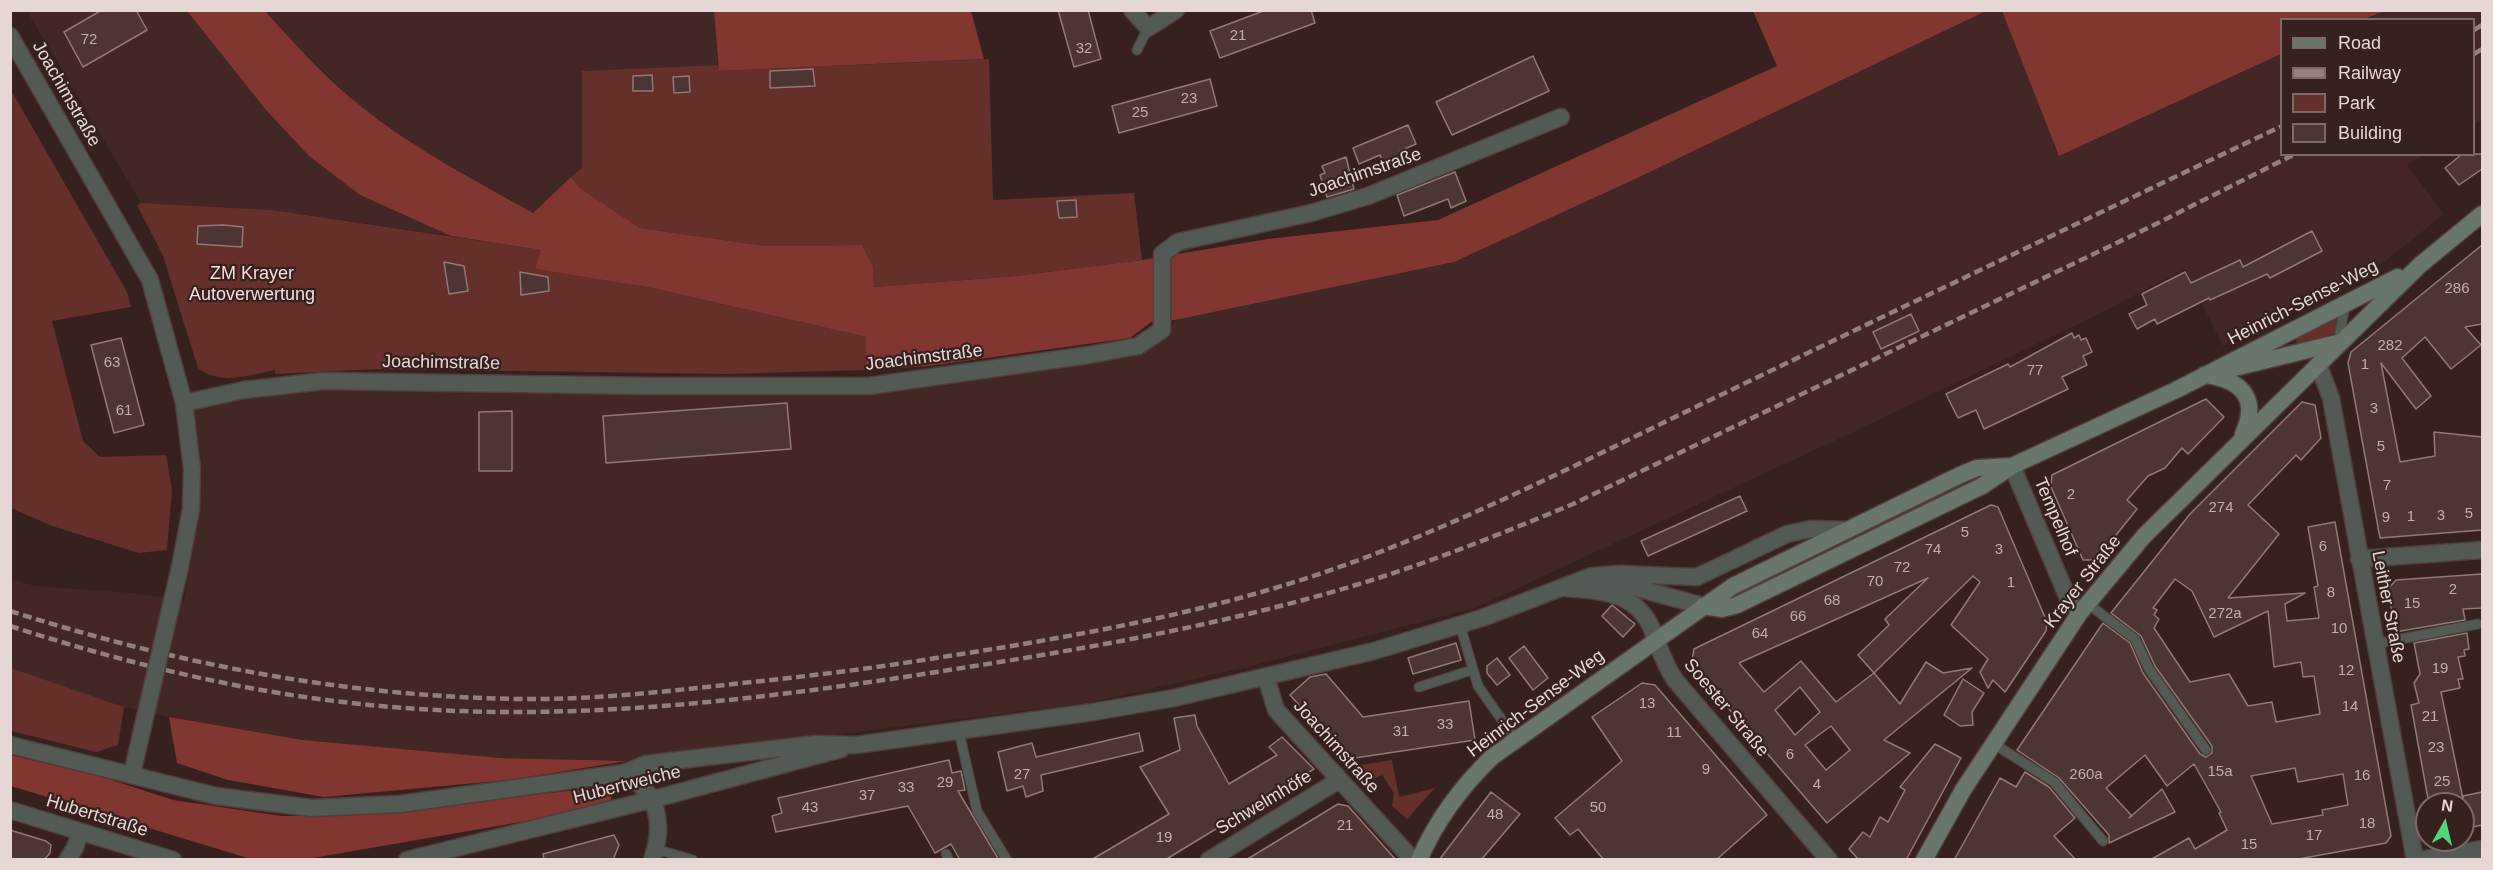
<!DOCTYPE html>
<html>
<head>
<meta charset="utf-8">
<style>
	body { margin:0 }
	#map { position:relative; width:2493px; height:870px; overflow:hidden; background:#36211e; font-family:Helvetica,sans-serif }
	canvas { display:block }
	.frame { position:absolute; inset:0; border:12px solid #e6d7d5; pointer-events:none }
	.legend { position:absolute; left:2280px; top:18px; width:195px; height:138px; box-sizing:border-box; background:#36211e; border:2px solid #7c6a67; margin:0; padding:8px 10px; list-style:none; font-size:18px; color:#e6d7d5 }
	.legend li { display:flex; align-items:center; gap:12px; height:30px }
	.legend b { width:30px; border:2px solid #7c6a67 }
	.north { position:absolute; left:2415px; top:792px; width:60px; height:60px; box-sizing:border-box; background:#36211e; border:2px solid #7c6a67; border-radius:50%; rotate:8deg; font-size:16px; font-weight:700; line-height:24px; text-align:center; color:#e6d7d5 }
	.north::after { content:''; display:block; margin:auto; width:21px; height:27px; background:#4fd675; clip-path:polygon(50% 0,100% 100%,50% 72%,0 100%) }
</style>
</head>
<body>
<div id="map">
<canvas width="2493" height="870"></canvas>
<div class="frame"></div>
<ul class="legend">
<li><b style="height:8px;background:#69766b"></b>Road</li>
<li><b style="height:8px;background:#91807d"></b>Railway</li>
<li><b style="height:16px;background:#652f2a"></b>Park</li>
<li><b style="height:16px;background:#4c3532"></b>Building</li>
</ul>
<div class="north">N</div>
</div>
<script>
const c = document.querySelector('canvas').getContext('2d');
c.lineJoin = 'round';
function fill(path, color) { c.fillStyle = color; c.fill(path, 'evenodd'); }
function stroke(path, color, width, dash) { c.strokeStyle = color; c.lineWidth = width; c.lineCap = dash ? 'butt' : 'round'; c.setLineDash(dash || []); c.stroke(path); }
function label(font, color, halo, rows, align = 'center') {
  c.font = font + ' Helvetica,sans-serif'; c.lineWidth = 4.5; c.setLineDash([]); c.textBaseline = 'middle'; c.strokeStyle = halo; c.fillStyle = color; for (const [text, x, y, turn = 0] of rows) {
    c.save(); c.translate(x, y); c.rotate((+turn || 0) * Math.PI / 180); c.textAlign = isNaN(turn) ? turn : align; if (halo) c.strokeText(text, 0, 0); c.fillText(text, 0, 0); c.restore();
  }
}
const built = new Path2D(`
	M27 11H187L266 110 309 156 360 195 451 236 272 210 141 203Z
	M265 11H714L718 65 582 71V168L533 213 421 149 361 107 305 55Z
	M1986 11H2002L2059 156 2281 54 2282 154 2424 155 2407 165 2444 214 2368 275 2223 346 2185 269 2093 317 1847 435 1475 608 1239 669 1087 703 627 761 501 758 303 740 169 717 124 707 11 668V579L35 586 133 593 184 601 200 510 202 468 192 408 248 397 332 389 867 391 1141 354 1157 344 1169 333 1175 320 1454 262 1633 180Z
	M2386 11H2482V119L2474 125V20H2364Z`);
const green = new Path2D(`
	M989 59 993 200 1134 193 1142 260 1015 276 874 287 873 266 862 245 766 246 640 228 580 188 571 177 582 168V71L718 65 720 71Z
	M11 90 127 292 131 307 52 321 83 441 100 457 166 455 172 490 167 550 139 553 52 526 11 508Z
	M141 203 272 210 542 250 536 269 652 288 866 337V370L727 374 377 369 275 374V370C249 375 221 386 198 368L163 256 137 205Z
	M2339 314 2335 333 2297 346 2296 336Z
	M1964 479 1967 484 1727 600 1739 589Z
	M11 668 124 707 118 745 96 752 11 731Z
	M1392 760 1399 797 1435 788 1407 819 1392 806 1394 793 1382 775 1369 781 1354 766Z`);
const forest = new Path2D(`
	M187 11H265C295 44 326 79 362 107 414 149 475 180 533 213L571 177 580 188 640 228 766 246 862 245 873 266 874 287 1015 276 1142 260 1268 239 1438 220 1777 66 1753 11H1986L1633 180 1454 262 1175 320 1151 322 1130 338 929 366 866 370V337L652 288 535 269 541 250 451 236 360 195 309 156 266 110Z
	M714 11H971L984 59 719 71Z
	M2002 11H2386L2364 19 2282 20 2281 54 2059 156Z
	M169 717 303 740 501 758 627 761 509 780 324 797 228 780 177 763Z
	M10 755 102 777 173 800 281 816H340L613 786 611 802 538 819 307 859 254 860 11 786Z`);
const building = new Path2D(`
	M102 10H136L147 30 83 67 64 32Z
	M1058 10H1088L1101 59 1074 67Z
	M1266 10H1311L1315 23 1220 58 1210 31Z
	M1533 56 1549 91 1452 135 1436 102Z
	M813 69 815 86 770 88V71Z
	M652 75 653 91H633V76Z
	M689 76 690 92 674 93 673 77Z
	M1210 79 1217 106 1119 133 1112 106Z
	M1408 125 1416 144 1400 151 1403 157 1384 166 1380 155 1359 164 1353 148Z
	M2462 154H2482V169L2459 185 2445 168Z
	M1346 157 1354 189 1327 197 1320 175 1325 173 1322 166Z
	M1455 172 1466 201 1451 208 1448 199 1404 216 1397 195Z
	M1076 200 1077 217 1059 218 1057 201Z
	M223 225 243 227 242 247 197 244 198 226Z
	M2312 231 2322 251 2270 278 2267 274 2210 300 2209 298 2157 324 2155 319 2137 329 2129 314 2147 305 2142 294 2185 272 2191 283 2240 260 2243 267Z
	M2482 245V324L2465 327 2481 345 2451 369 2425 337 2402 358 2431 396 2416 409 2381 363 2400 462 2435 456 2434 432 2482 437V530L2380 538 2348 363 2351 352Z
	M444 262 464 266 468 291 449 294Z
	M520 272 548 277 549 291 521 295Z
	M1911 314 1919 331 1881 349 1873 332Z
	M2072 333 2074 338 2079 335 2081 340 2086 338 2092 352 2083 356 2087 365 2062 377 2068 389 1984 429 1976 410 1958 418 1946 394 2008 364 2010 367Z
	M121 338 144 425 114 433 91 345Z
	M2206 399 2224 417 2188 454 2182 448 2165 468 2148 476 2127 500 2137 509 2096 560H2083L2051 487 2052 475Z
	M2302 402 2315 405 2321 438 2301 460 2296 455 2248 505 2279 534 2228 598 2305 593 2285 604 2287 621 2319 618 2314 587 2318 586 2308 527 2335 522 2391 836 2386 843 2293 860H2150L2189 838 2195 849 2227 830 2219 813 2221 812 2194 764 2167 786 2145 755 2106 788 2132 816 2129 818 2162 789 2175 812 2109 843V835L2059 778 2017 750 2103 623 2130 643 2143 673 2200 754 2206 757 2212 753V746L2155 666 2141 636 2111 613 2190 514ZM2175 579 2192 591 2214 637 2268 611 2274 667 2301 662 2303 677 2314 676 2320 714 2276 722 2272 702 2248 706 2229 674 2190 682 2154 628 2159 619 2154 615 2157 610 2153 608ZM2295 768 2298 782 2343 774 2348 805 2322 810 2323 815 2272 824 2251 776Z
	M787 403 791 449 606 463 603 416Z
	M512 411V471H479V412Z
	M1740 496 1747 511 1648 556 1641 541Z
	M1991 505 1998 507 2047 622 2046 631 2005 692 1993 680 1988 688 1980 672 1988 659 1951 625 1980 582 1973 576 1874 673 1900 704 1926 662 1943 673 1972 668 1884 740 1910 753 1827 823 1691 665 1694 649ZM1928 578 1885 619 1889 625 1858 655 1874 673 1836 702 1801 661 1764 692 1739 663ZM1800 687 1820 712 1795 735 1775 710ZM1831 726 1850 750 1826 770 1805 745Z
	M2482 574V608L2463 609 2465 620 2395 632 2388 589 2396 580Z
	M1612 605 1635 624 1623 637 1602 616Z
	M2467 633 2469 649 2464 650 2465 656 2458 657 2463 679H2458L2460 688 2441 692 2463 799V796L2482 792V825L2463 829V804H2429L2411 705 2419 703 2414 683 2420 674 2414 643Z
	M1456 643 1461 660 1413 674 1408 658Z
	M1524 646 1548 678 1533 690 1509 658Z
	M1497 658 1510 675 1497 685 1487 673V666Z
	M1326 674 1363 717 1469 701 1475 740 1348 759 1290 695 1310 677Z
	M1963 679 1984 693 1972 712 1973 725 1960 726 1944 715Z
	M1642 683 1655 685 1767 815 1716 860H1604L1578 829 1570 835 1555 818 1622 761 1592 717Z
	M1195 715 1197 726 1229 784 1277 755 1269 747 1282 737 1314 769 1165 860H1091L1169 814 1140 767 1180 750 1174 718Z
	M1139 733 1143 751 1041 775 1043 791 1026 797 1023 786 1007 791 998 752 1032 743 1036 757Z
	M1935 744 1961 758 1906 860H1859L1849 849 1863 832 1870 837 1880 817 1888 822 1905 790 1900 787Z
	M949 760 952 773 961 771 965 790 958 791 999 860H960L951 844 935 853 908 806 776 832 772 816 782 813 778 798Z
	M2025 772 2049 787 2075 818 2054 836 2076 860H1954L2000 778 2016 787Z
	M1491 792 1520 814 1481 860H1439Z
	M1338 804 1348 806 1396 860H1246Z
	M10 830 46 841 51 845 50 853 44 860H10Z
	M614 835 619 845 613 860H544L543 854Z`);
const service = new Path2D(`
	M1137 50 1148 28
	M2338 342 2345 306
	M2088 604 2135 639 2149 669 2206 750
	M1460 625 1478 686 1516 740
	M2375 644 2478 624
	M1419 687 1472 670
	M959 732 977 811 1007 860
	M1994 744 2054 782 2103 841
	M656 849 693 860
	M946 854 949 860`);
const minor = new Path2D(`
	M1132 10 1148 28 1176 10
	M2318 364 2331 398 2415 860
	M184 403 244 390 324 381 650 386H869L1089 355 1138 346 1162 330V254L1178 242 1311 213 1368 196 1561 117
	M2012 466 2068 598 2079 614
	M2359 559 2482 550
	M1606 583 1626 585 1703 606
	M1565 588C1601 591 1635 591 1652 629 1659 647 1664 664 1675 680L1829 860
	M1266 677 1276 710 1413 860
	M624 773 646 764 816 744 856 745 1093 712 1174 698 1374 651 1482 618 1592 576 1621 574 1697 577 1787 534 1811 529 1845 530
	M624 773C658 792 665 823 652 860
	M67 860 75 848 80 832
	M407 860 654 799 841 749
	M1209 860 1339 780
	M2420 860 2482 849`);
const tertiary = new Path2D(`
	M10 36 150 280 184 403 192 469 191 509 180 567
	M10 745 216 796 312 808 400 804 624 773
	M132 774 143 726
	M10 810 173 860`);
const secondary = new Path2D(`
	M2234 368 2337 343
	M2204 375C2240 379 2260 397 2243 434
	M1703 606 1722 609 1737 605 1982 486 2012 466 2176 390 2398 277
	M1419 860C1436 821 1462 786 1492 757L1733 586 1960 475 1977 468 2011 466
	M1924 860 1963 790 2079 614 2144 536 2420 265 2482 214`);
const rail = new Path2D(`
	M2474 30 2482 25
	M2474 54 2482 49
	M10 611C177 664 342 696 518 699 590 700 662 692 733 684 801 677 869 669 936 658 1071 637 1205 614 1334 569 1470 521 1599 453 1729 391 1913 302 2097 214 2282 126
	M10 626C128 664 247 693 370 705 568 725 767 699 962 668 1089 648 1215 626 1339 590 1419 567 1496 536 1573 504L2154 225 2295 154`);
const tertiaryBridge = new Path2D(`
	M143 726 180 567`);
const numberNames = [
	["21",1238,36],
	["72",89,40],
	["32",1084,49],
	["23",1189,99],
	["25",1140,113],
	["286",2457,289],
	["282",2390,346],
	["63",112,363],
	["1",2365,365],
	["77",2035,371],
	["3",2374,409],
	["61",124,411],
	["5",2381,447],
	["7",2387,486],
	["2",2071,495],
	["274",2221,508],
	["5",2469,514],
	["3",2441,516],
	["1",2411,517],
	["9",2386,518],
	["5",1965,533],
	["6",2323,547],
	["74",1933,550],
	["3",1999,550],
	["72",1902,568],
	["70",1875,582],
	["1",2011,583],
	["2",2453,590],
	["8",2331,593],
	["68",1832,601],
	["15",2412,604],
	["272a",2225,614],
	["66",1798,617],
	["10",2339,629],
	["64",1760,634],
	["19",2440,669],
	["12",2346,671],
	["13",1647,704],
	["14",2350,707],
	["21",2430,717],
	["33",1445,725],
	["31",1401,732],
	["11",1674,733],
	["23",2436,748],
	["6",1790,755],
	["9",1706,770],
	["15a",2220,772],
	["27",1022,775],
	["260a",2086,775],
	["16",2362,776],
	["25",2442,782],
	["29",945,783],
	["4",1817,785],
	["33",906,788],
	["37",867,796],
	["43",810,808],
	["50",1598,808],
	["48",1495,815],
	["18",2367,824],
	["21",1345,826],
	["17",2314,836],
	["19",1164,838],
	["15",2249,845]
];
const streetNames = [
	["Joachimstraße",66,94,60],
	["Joachimstraße",1365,173,-19],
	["Heinrich-Sense-Weg",2303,303,-27],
	["Joachimstraße",924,358,-7],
	["Joachimstraße",441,363,1],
	["Tempelhof",2055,517,67],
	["Krayer Straße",2083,582,-52],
	["Leither Straße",2388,607,79],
	["Heinrich-Sense-Weg",1536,704,-37],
	["Soester Straße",1726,708,50],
	["Joachimstraße",1336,747,48],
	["Hubertweiche",627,785,-14],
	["Schwelmhöfe",1264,803,-31],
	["Hubertstraße",97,816,17]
];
const parkNames = [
	["ZM Krayer",252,274],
	["Autoverwertung",252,295]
];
fill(built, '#432724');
fill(green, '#652f2a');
fill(forest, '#81362f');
fill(building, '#4c3532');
stroke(building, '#937975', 1.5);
stroke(service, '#523e3b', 11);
stroke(minor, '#523e3b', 19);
stroke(tertiary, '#523e3b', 19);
stroke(secondary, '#523e3b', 19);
stroke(service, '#525a53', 9);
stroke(minor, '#525a53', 16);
stroke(tertiary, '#525a53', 16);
stroke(secondary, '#69766b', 16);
stroke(rail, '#91807d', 4.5, [9, 4.5]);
stroke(tertiaryBridge, '#523e3b', 19, []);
stroke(tertiaryBridge, '#525a53', 16);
label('15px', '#c0aeac', null, numberNames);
label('18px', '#e6d7d5', '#36211e', streetNames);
label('18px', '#f6dedb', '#36211e', parkNames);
</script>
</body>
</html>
